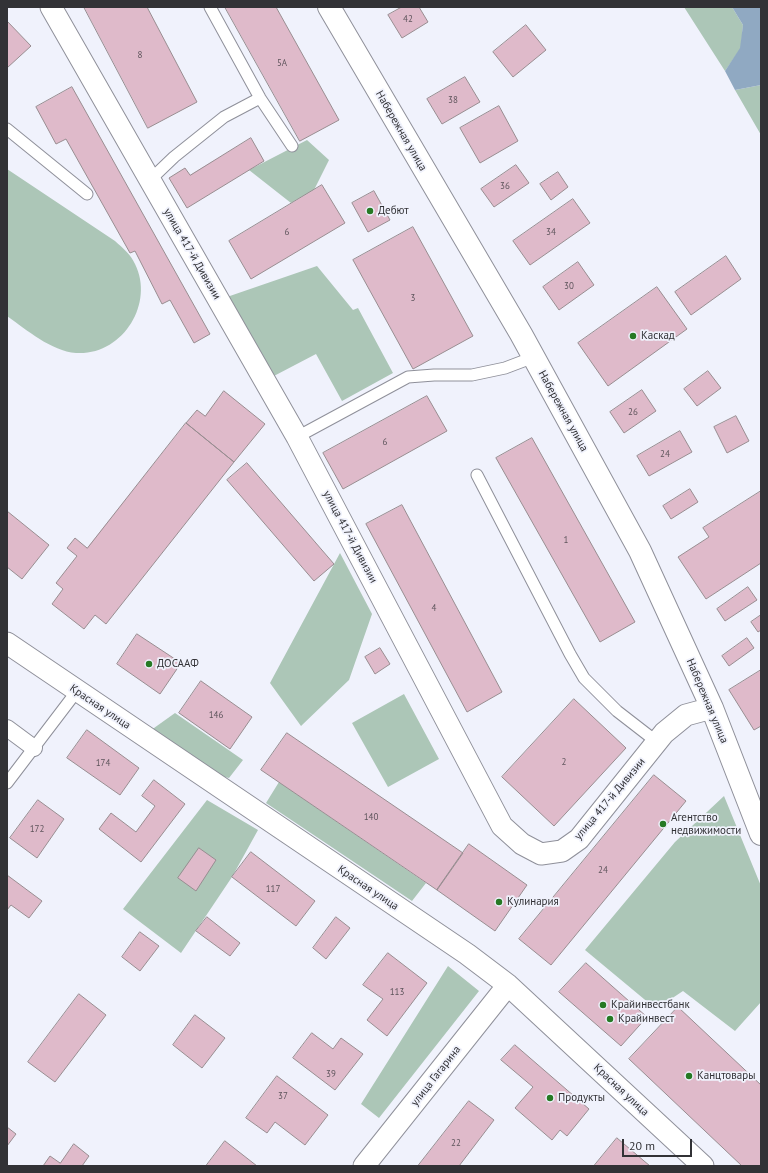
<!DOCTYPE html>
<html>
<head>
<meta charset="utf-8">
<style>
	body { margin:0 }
	#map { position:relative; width:768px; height:1173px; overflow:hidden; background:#f0f2fc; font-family:"PT Sans",sans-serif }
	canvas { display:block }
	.frame { position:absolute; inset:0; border:8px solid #323236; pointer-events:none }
	.scale { position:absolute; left:622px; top:1139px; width:70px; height:18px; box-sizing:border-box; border:2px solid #323236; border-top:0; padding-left:5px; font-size:12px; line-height:14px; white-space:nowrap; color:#323236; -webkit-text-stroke:3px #f0f2fc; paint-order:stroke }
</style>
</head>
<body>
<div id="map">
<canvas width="768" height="1173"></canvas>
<div class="frame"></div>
<div class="scale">20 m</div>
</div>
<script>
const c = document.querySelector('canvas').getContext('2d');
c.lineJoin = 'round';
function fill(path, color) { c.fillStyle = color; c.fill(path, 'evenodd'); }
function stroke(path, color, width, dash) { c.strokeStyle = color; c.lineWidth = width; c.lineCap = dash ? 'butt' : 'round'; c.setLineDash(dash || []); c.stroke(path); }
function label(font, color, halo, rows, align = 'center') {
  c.font = font + ' "PT Sans",sans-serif'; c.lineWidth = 3.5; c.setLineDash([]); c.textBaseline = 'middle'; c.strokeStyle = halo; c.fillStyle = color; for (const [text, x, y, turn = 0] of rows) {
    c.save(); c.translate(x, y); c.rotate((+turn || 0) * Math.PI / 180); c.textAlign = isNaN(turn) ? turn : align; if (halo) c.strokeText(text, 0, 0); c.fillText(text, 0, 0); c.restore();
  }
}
const green = new Path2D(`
	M684 7H732L743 25 741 48 725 71Z
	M761 85V135L735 90Z
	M307 140 329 160 314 190 291 203 249 170Z
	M7 169 115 241C123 248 131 255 135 264 155 304 122 356 76 353 51 351 27 330 7 316Z
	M317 266 353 310 358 308 393 373 342 401 316 354 272 377 224 298Z
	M340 553 372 614 349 680 301 726 270 683Z
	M404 694 439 759 388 787 352 723Z
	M175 713 243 760 229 778 207 773 147 733Z
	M279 782 426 883 412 901 266 803Z
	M724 796 761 886V1002L735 1031 683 991 656 1009 585 950 675 842Z
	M207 800 258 830 232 877 181 953 123 909Z
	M448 966 479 991 379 1118 361 1104Z`);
const water = new Path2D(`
	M732 7H761V85L735 90 725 71 740 48 743 25Z`);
const building = new Path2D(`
	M84 7H147L197 102 148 128Z
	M225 7H276L339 120 300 141Z
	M402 7H419L428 22 402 38 388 15Z
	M7 21 31 46 7 68Z
	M526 25 546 50 513 77 493 52Z
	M465 77 480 102 442 124 427 99Z
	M72 87 210 334 194 343 170 300 162 304 135 251 130 253 66 139 56 144 36 107Z
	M499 106 518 141 480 163 460 128Z
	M251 138 264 161 187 208 169 178 185 168 190 175Z
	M516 165 529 183 494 207 481 189Z
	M558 172 568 187 551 200 540 184Z
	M322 185 345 223 251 279 229 241Z
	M374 191 390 220 368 232 352 203Z
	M573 199 590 223 530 265 513 241Z
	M413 227 473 336 413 369 353 260Z
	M726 256 741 279 691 315 675 292Z
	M578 262 594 285 559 310 543 287Z
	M657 287 687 329 608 386 578 343Z
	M708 371 721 388 697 406 684 389Z
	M642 390 656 411 624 433 610 412Z
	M224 391 265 424 234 462 186 423 197 410 205 416Z
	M427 396 447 431 343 489 323 453Z
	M736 416 749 441 727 453 714 427Z
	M186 423 234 462 106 624 95 615 84 629 52 604 63 589 56 583 77 556 67 548 75 538 87 548Z
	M680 431 692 452 649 476 637 456Z
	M532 438 635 622 600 642 496 458Z
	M247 463 334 564 314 581 227 480Z
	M690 489 698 502 671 519 663 506Z
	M761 491V563L706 599 678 557 709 537 703 528Z
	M402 505 502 692 467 712 366 524Z
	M7 511 49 545 22 579 7 567Z
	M748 587 757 600 725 621 717 609Z
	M761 615V630L758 632 751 622Z
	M137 634 181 663 160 694 117 664Z
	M747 638 754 648 729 666 722 656Z
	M380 648 390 664 375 674 365 657Z
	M761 670V726L754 730 729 690Z
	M201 681 252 717 230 749 179 713Z
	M574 699 626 748 554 826 502 777Z
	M87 730 139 768 120 795 67 758Z
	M287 733 463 853 437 890 261 770Z
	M654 775 686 801 551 965 519 939Z
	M154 780 185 804 141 862 99 829 111 813 136 832 155 806 142 796Z
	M38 800 64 819 37 858 10 838Z
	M469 844 527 885 495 931 437 890Z
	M199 848 216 860 196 891 178 878Z
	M251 852 315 901 296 926 232 877Z
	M7 875 42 901 29 918 11 905 7 910Z
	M207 917 240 943 230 956 196 931Z
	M336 917 350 928 326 959 313 948Z
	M140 932 159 946 140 971 122 957Z
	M388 953 427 983 387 1036 367 1020 383 999 363 985Z
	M586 963 647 1017 621 1046 559 992Z
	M79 994 106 1015 55 1082 28 1062Z
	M678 1007 761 1085V1166H742L629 1059Z
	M195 1015 225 1038 202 1068 173 1045Z
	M312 1033 333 1049 341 1038 363 1054 335 1090 293 1058Z
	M515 1045 589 1109 567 1136 560 1130 552 1140 515 1108 533 1087 501 1060Z
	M277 1076 328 1115 305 1145 275 1122 267 1133 246 1118Z
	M469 1101 494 1120 459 1166H418Z
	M7 1127 16 1134 7 1146Z
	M617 1138 650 1166H594Z
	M225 1141 257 1166H206Z
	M74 1144 89 1156 82 1166H43L50 1156 60 1163Z`);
const service = new Path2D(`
	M210 7 260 98 292 146
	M7 129 87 194
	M150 180 174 157 224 117 260 98
	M297 437 408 377 434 375H472L505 368 534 357
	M477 475 570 654 584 678 617 711 657 742
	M7 783 77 691`);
const pedestrian = new Path2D(`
	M7 728 34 748`);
const minor = new Path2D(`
	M51 7 297 437 502 826 522 844 541 854 562 851 579 839 664 733 686 715 712 708
	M7 643 467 954 508 985 703 1166
	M364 1166 508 985`);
const tertiary = new Path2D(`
	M329 7 521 334 640 551 712 708 761 834`);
const markers = [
	[370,211,4,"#267924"],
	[633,336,4,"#267924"],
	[149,664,4,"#267924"],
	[663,824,4,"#267924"],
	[499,902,4,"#267924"],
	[603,1005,4,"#267924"],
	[610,1019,4,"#267924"],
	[689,1076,4,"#267924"],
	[550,1098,4,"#267924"]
];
const numberNames = [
	["42",408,19],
	["8",140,55],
	["5А",282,63],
	["38",453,100],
	["36",505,186],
	["6",287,232],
	["34",551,232],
	["30",569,286],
	["3",413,298],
	["26",633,412],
	["6",385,442],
	["24",665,454],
	["1",566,540],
	["4",434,608],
	["146",216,715],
	["2",564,762],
	["174",103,763],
	["140",371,817],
	["172",37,829],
	["24",603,870],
	["117",273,889],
	["113",397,992],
	["39",331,1074],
	["37",283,1096],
	["22",456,1143]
];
const streetNames = [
	["Набережная улица",401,131,60],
	["улица 417-й Дивизии",192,254,60],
	["Набережная улица",563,411,61],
	["улица 417-й Дивизии",350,537,62],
	["Набережная улица",707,701,67],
	["Красная улица",100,707,34],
	["улица 417-й Дивизии",610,799,-50],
	["Красная улица",368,888,34],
	["улица Гагарина",436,1076,-52],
	["Красная улица",621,1090,43]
];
const poiNames = [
	["Дебют",378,211],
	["Каскад",641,336],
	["ДОСААФ",157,664],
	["Агентство",671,818],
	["недвижимости",671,831],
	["Кулинария",507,902],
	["Крайинвестбанк",611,1005],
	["Крайинвест",618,1019],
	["Канцтовары",697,1076],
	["Продукты",558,1098]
];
fill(green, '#acc6b7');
fill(water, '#90a9c2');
fill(building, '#dfbaca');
stroke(building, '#988d91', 1);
stroke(service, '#8f909a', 13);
stroke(pedestrian, '#8f909a', 18);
stroke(minor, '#8f909a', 23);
stroke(tertiary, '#8f909a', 24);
stroke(service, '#fff', 11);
stroke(pedestrian, '#fff', 16);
stroke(minor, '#fff', 21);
stroke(tertiary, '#fff', 22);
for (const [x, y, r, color] of markers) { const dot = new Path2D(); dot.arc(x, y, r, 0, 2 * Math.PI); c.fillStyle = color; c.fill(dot); stroke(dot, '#f0f2fc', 1.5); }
label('9px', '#5d545b', null, numberNames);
label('11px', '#323236', '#f0f2fc', streetNames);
label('11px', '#323236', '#f0f2fc', poiNames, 'left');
</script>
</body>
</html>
